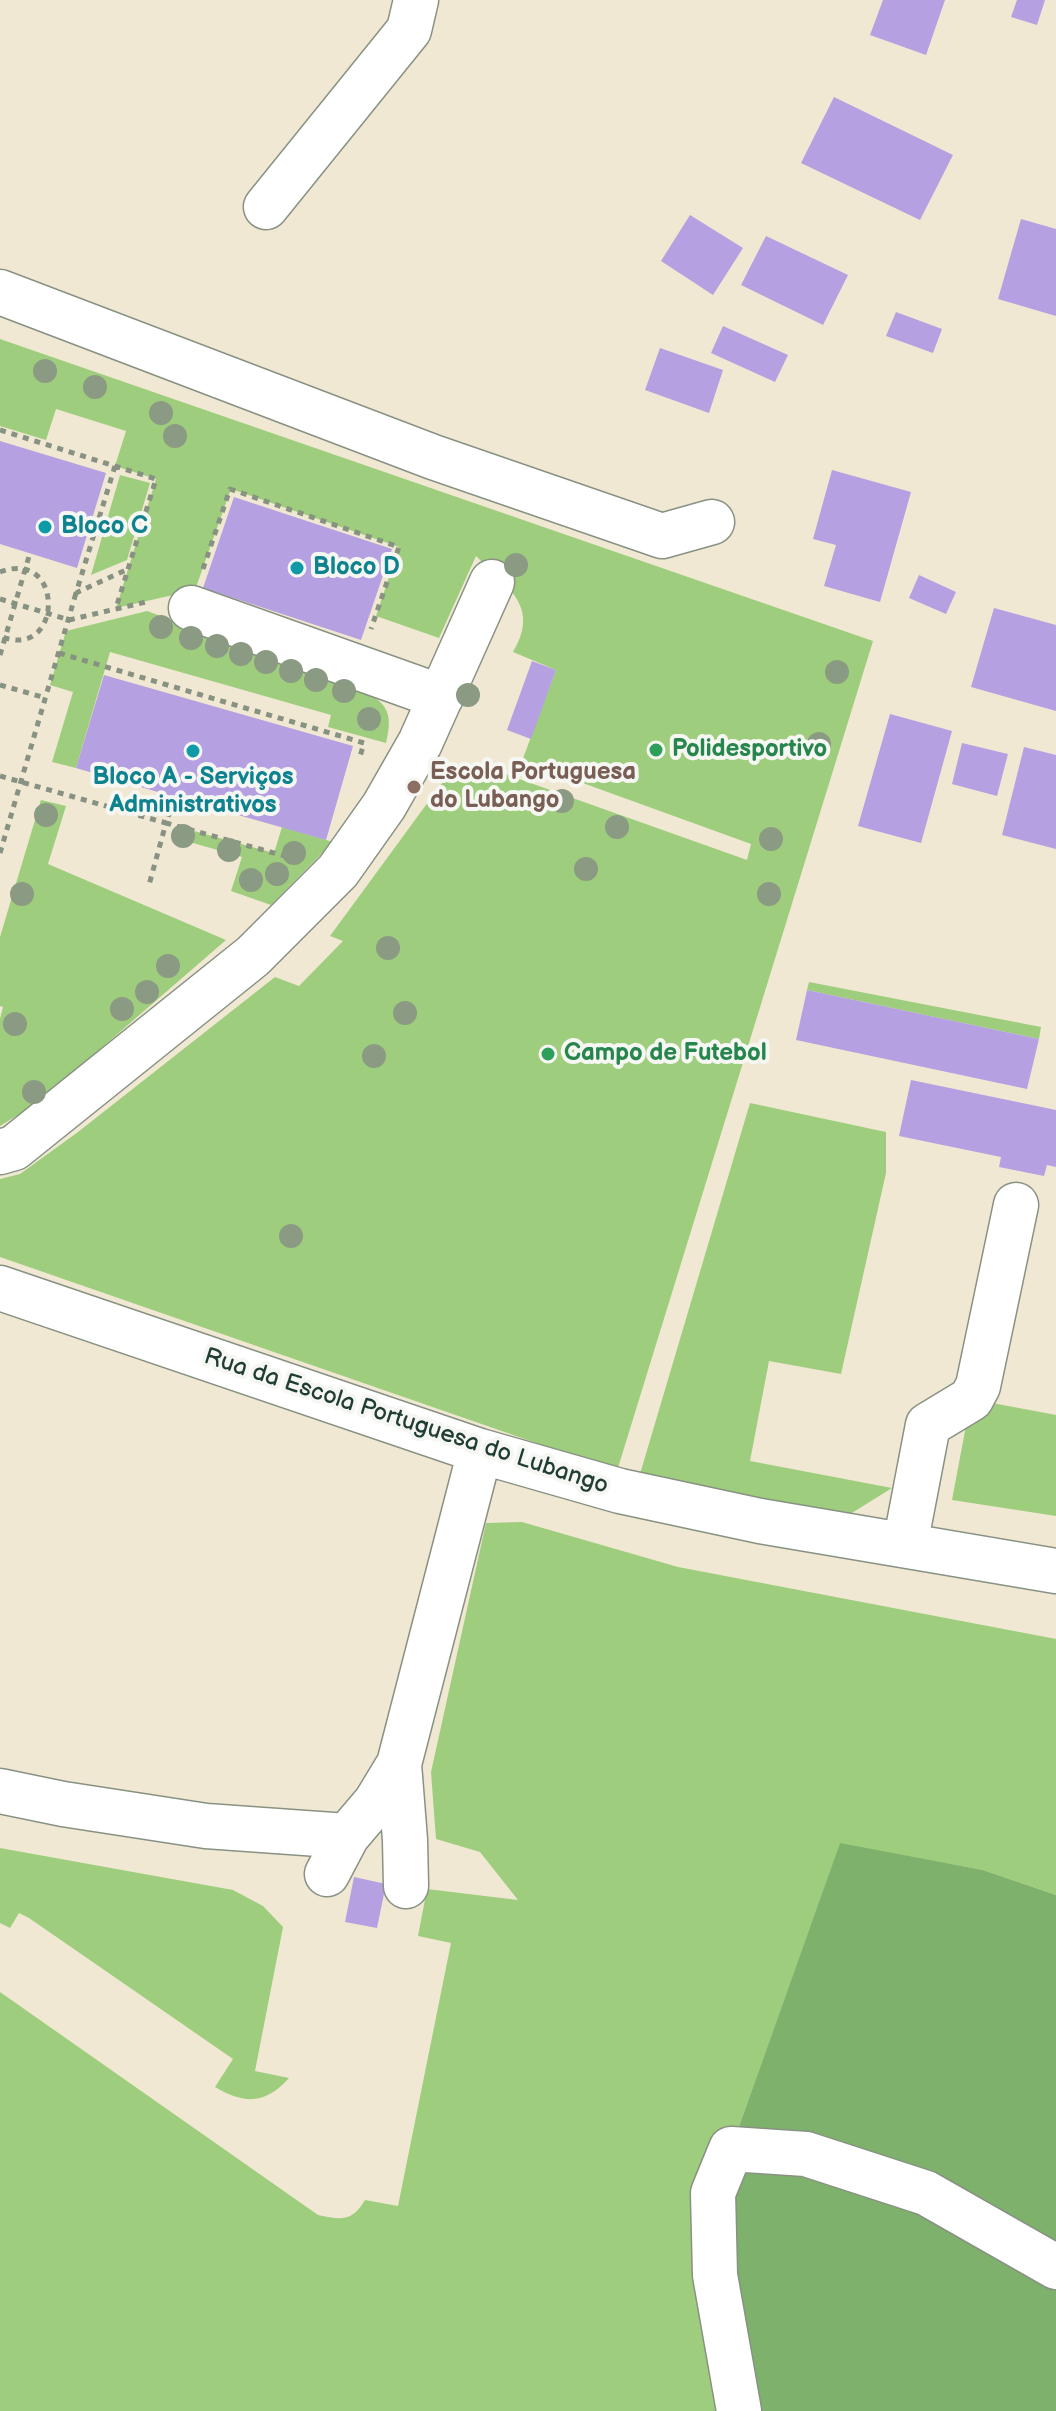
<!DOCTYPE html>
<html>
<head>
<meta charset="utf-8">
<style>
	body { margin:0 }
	canvas { display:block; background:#f0e8d2 }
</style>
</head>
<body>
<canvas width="1056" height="2411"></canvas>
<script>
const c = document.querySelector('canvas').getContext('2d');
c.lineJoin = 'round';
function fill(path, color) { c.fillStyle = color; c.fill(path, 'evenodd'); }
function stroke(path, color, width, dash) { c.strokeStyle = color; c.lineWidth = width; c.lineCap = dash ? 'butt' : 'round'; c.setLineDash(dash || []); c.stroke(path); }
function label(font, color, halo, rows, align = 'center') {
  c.font = font + ' "Balsamiq Sans",sans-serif'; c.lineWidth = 8; c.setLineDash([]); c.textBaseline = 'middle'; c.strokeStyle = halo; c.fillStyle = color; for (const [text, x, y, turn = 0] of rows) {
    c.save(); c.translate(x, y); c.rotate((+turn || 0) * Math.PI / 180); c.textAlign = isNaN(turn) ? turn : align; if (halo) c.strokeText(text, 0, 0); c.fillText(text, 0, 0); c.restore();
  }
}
const green = new Path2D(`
	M0 339 873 641 617 1471 0 1257V1179L20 1174 78 1132 275 977 299 986 343 941 330 936 456 764H477L747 860 751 844 522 761 556 670 513 652C541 606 506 586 476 556L439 638 376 616 399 547 231 489 195 590 116 608 156 479 115 466 126 431 56 409 46 440 0 426Z
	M120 475 150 483 127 560 91 575Z
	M147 611 358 688C386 702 394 711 386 743L328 727 331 715 110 652 76 768 52 762 73 692 50 685 66 631Z
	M41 800 66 806 48 864 226 940 39 1102 0 1126V1019L3 1007 0 1006V937Z
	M176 826 274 853 282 827 333 842 271 905 231 891 242 857 172 837Z
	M809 982 1041 1027 1039 1039 807 990Z
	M750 1103 886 1132V1173L841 1374 769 1361 750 1461 892 1488 847 1516 640 1474Z
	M971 1399 1056 1415V1516L952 1500Z
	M522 1522 678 1567 1056 1639V1895L983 1870 840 1844 731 2149 739 2411H0V1992L318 2215C341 2220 352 2222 365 2200L398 2206 451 1943 418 1936 427 1889 518 1900 480 1852 436 1839 431 1772 486 1523Z
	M0 1848 233 1890 263 1906 283 1927 255 2071 289 2078C265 2105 244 2104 215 2087L233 2059 29 1918 19 1913 10 1928 0 1923Z`);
const forest = new Path2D(`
	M840 1843 983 1870 1056 1895V2411H739L731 2149Z`);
const building = new Path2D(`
	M883 0H945L926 55 870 35Z
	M1017 0H1045L1037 25 1011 17Z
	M834 97 953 155 920 220 801 163Z
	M690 215 743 248 713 295 661 261Z
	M1021 219 1056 229V316L998 299Z
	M766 236 848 275 823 325 741 285Z
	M896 312 942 329 933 353 886 336Z
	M723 326 788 355 775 382 711 353Z
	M660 348 723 370 709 413 645 390Z
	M0 441 106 473 77 568 0 544Z
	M832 470 911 492 880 602 824 586 836 545 813 539Z
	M234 497 392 549 361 640 203 588Z
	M919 575 956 592 946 614 909 598Z
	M994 608 1056 625V711L971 687Z
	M532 661 556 670 531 739 507 730Z
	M104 675 353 746 326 840 182 799 178 813 164 809 168 795 76 768Z
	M890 714 952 731 921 843 858 826Z
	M962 743 1008 754 997 796 952 784Z
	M1024 747 1056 755V849L1002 835Z
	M807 990 1039 1039 1027 1089 796 1040Z
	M911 1080 1056 1110V1167L1047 1165 1044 1176 999 1167 1001 1157 899 1136Z
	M354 1877 386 1884 377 1928 345 1922Z`);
const path = new Path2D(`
	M0 430 156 479 116 608
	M115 466 76 593 128 569
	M203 569 230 489 399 547 371 629
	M0 572C66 547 63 663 0 636
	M0 599 69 620 150 601
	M59 653 364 743 359 760
	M0 655 30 553
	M0 685 46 698
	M0 776 166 823 149 885
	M170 811 166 823 292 858
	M0 853 76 593`);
const minor = new Path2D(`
	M266 207 409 30 416 0
	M0 292 433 457 662 536 712 522
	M191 608 441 697
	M0 1152 14 1148 253 956 338 871 384 806 420 743 492 582
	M0 1288 480 1451 620 1491 760 1521 1056 1571
	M905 1545 928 1425 971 1399 978 1386 1016 1205
	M399 1764 405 1840 406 1886
	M0 1791 63 1804 206 1826 347 1836
	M327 1874 347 1836 376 1802 399 1764 480 1451
	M739 2411 715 2275 713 2193 731 2149 806 2154 926 2193 1056 2267`);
const trees = [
	[45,371],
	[95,387],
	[161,413],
	[175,436],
	[516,565],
	[161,627],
	[191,638],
	[217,646],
	[241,654],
	[266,662],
	[291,671],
	[837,672],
	[316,680],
	[344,691],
	[468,695],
	[369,719],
	[819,744],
	[562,801],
	[46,815],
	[617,827],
	[183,836],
	[771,839],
	[229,850],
	[294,853],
	[586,869],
	[277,874],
	[251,880],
	[22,894],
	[769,894],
	[388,948],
	[168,966],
	[147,992],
	[122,1009],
	[405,1013],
	[15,1024],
	[374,1056],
	[34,1092],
	[291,1236]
];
const markers = [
	[45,527,8,"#0f9aa8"],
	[297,568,8,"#0f9aa8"],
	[656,750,8,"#2e9e5b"],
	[193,751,8,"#0f9aa8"],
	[414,787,8,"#8d6e63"],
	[548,1054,8,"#2e9e5b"]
];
const cultureNames = [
	["Bloco C",61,527],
	["Bloco D",313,568],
	["Bloco A - Serviços",193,778,"center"],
	["Administrativos",193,806,"center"]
];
const leisureNames = [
	["Polidesportivo",672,750],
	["Campo de Futebol",564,1054]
];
const educationNames = [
	["Escola Portuguesa",430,773],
	["do Lubango",430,801]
];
const streetNames = [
	["Rua da Escola Portuguesa do Lubango",406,1422,18]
];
fill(green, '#9ece7d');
fill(forest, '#7eb16c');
fill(building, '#b5a0e1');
stroke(minor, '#889283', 47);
stroke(path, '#889283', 5, [6, 6]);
stroke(minor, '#fff', 44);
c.fillStyle = '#8b9a83';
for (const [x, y] of trees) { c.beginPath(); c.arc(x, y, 12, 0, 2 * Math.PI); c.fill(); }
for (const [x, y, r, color] of markers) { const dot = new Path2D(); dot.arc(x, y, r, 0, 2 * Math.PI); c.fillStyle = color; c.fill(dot); stroke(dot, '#f6f6f2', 3); }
label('bold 24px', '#0d838f', '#f6f6f2', cultureNames, 'left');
label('bold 24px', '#27864d', '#f6f6f2', leisureNames, 'left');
label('bold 24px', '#785e54', '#f6f6f2', educationNames, 'left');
label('24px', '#1f3d34', '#f6f6f2', streetNames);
</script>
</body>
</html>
